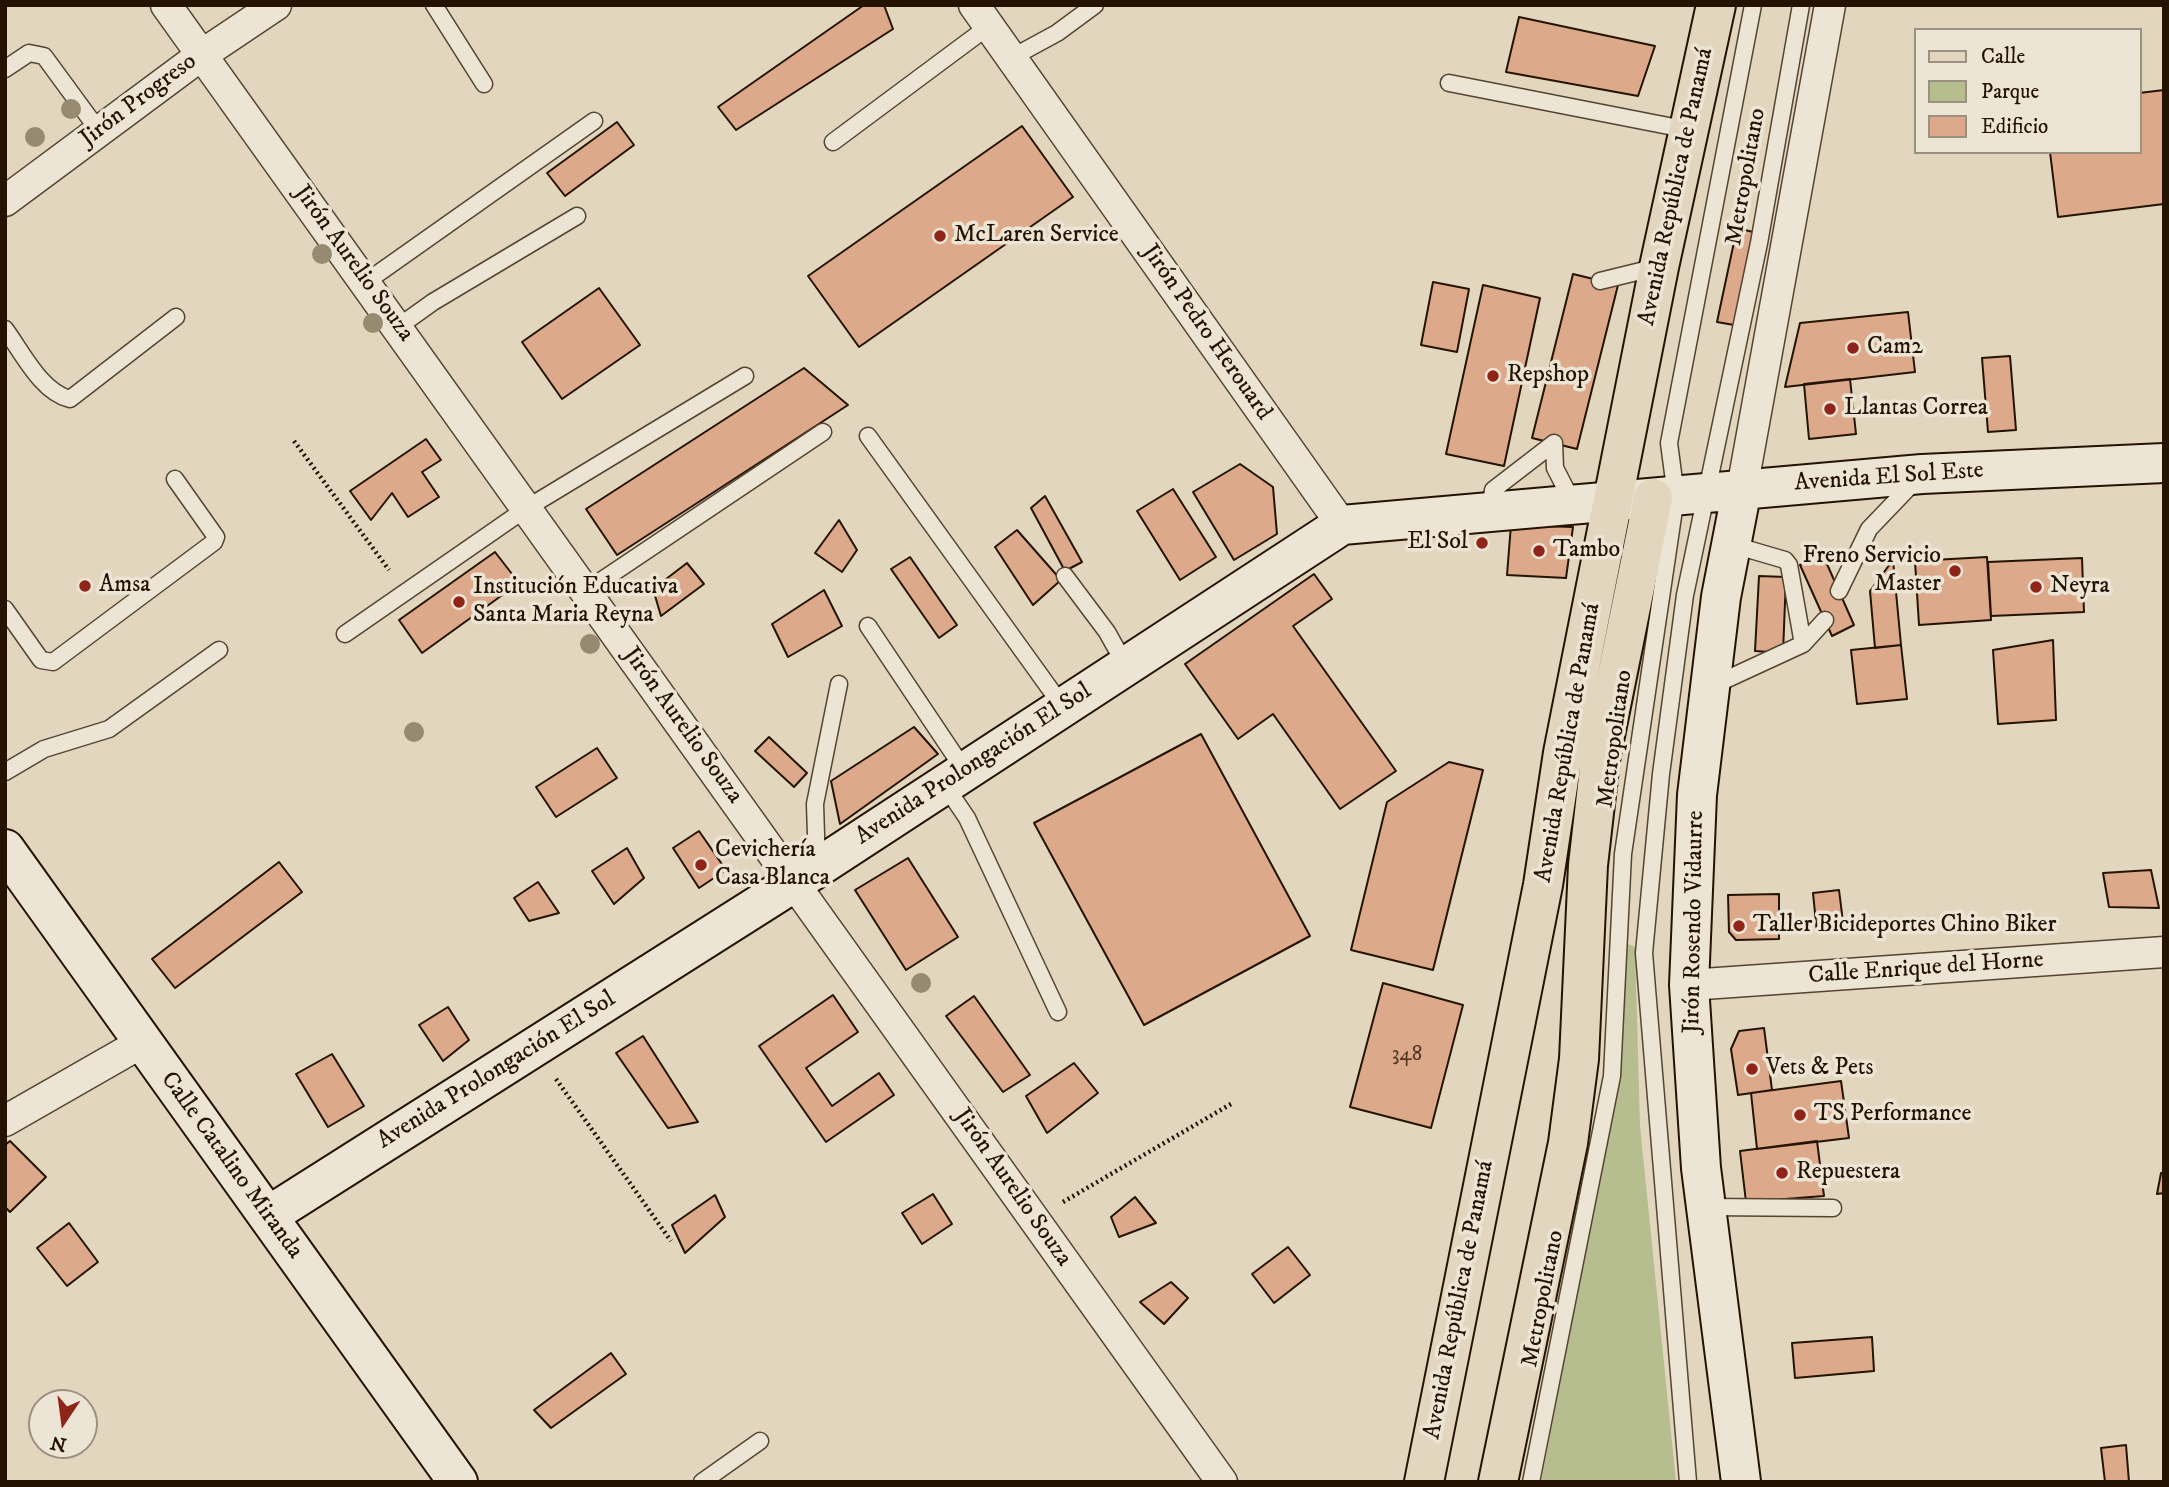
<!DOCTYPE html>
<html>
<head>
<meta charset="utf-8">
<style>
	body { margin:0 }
	#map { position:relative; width:2169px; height:1487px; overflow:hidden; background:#e2d6be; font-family:"IM FELL DW Pica",serif }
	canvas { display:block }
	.frame { position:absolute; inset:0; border:7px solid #241300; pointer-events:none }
	.legend { position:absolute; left:1914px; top:28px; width:228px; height:126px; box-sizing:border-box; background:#ece4d5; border:2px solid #9c9080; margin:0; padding:9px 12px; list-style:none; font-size:21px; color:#241300 }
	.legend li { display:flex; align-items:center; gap:14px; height:35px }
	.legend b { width:35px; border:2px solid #9c9080 }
	.north { position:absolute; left:28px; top:1389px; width:70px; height:70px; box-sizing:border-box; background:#ece4d5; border:2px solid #9c9080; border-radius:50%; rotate:193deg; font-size:19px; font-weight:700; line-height:28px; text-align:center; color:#241300 }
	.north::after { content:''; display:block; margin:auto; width:24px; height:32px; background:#8f2418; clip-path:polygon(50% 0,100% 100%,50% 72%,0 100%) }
</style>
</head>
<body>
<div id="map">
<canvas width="2169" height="1487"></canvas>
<div class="frame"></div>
<ul class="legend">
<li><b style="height:9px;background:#e2d6be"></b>Calle</li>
<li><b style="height:19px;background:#b6bd8f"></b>Parque</li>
<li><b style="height:19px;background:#dda98b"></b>Edificio</li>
</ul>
<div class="north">N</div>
</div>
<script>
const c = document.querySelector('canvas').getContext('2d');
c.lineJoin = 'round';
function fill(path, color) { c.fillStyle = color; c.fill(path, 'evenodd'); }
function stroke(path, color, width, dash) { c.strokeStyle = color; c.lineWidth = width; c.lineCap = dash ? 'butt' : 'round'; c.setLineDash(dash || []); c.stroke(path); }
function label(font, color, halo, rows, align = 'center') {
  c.font = font + ' "IM FELL DW Pica",serif'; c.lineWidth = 7; c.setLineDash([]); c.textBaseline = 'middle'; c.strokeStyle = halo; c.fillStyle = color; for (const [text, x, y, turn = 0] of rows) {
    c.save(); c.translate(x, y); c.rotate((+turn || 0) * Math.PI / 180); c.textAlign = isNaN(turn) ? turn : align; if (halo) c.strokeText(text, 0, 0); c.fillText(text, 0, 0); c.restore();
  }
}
const green = new Path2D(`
	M1628 944 1635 947 1640 1126 1676 1482H1541L1621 1070 1623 945Z`);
const building = new Path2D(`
	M864 5H884L893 29 736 130 718 107Z
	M1519 17 1655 46 1638 96 1506 72Z
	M2164 90V204L2058 217 2050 152H2139V93Z
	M617 122 634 145 565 196 547 173Z
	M1022 126 1073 197 859 347 808 276Z
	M1737 228 1753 232 1734 325 1717 322Z
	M1573 274 1618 285 1577 449 1532 438Z
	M1433 282 1469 289 1457 352 1421 345Z
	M1483 285 1540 298 1504 466 1446 454Z
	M599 288 640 345 562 399 522 342Z
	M1908 312 1915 372 1785 387 1800 323Z
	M2010 356 2016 430 1988 432 1982 358Z
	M804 368 848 405 617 555 586 509Z
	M1850 379 1856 434 1809 439 1804 384Z
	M426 439 441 460 422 472 439 497 408 517 392 493 371 520 350 491Z
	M1240 464 1273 487 1277 534 1234 560 1193 492Z
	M1173 489 1216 557 1180 580 1137 511Z
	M1045 496 1082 562 1065 571 1031 508Z
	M839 520 857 550 842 572 815 553Z
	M1511 525 1573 527 1566 578 1507 575Z
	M1017 530 1061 580 1033 605 995 547Z
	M495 552 519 583 422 653 399 620Z
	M1823 555 1854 625 1832 636 1800 565Z
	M910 557 957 625 939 638 891 569Z
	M1987 557 1991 620 1919 625 1915 561Z
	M2082 558 2084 612 1991 616 1988 562Z
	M1893 560 1901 645 1875 648 1870 591Z
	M687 563 704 584 661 616 653 589Z
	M1314 574 1332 599 1293 626 1396 771 1340 809 1273 714 1238 739 1185 664Z
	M1759 576 1786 577 1783 653 1755 651Z
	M824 590 842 626 788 657 772 624Z
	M2053 640 2056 720 1998 724 1993 650Z
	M1901 645 1907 699 1857 704 1851 650Z
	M914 727 938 754 840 824 831 781Z
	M1201 734 1310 936 1144 1025 1034 823Z
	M769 737 807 773 794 787 755 751Z
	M597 748 617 778 556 817 536 787Z
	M1449 762 1483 770 1433 970 1351 950 1387 802Z
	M699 831 726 870 699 888 673 848Z
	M627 848 644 878 614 904 592 871Z
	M908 858 958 937 906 970 855 890Z
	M279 862 302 892 175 988 152 959Z
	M2151 870 2159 908 2109 907 2103 873Z
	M538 882 559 913 529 921 514 898Z
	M1839 890 1844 930 1817 933 1813 893Z
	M1779 894V939L1736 940 1729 932 1728 895Z
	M1383 983 1463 1005 1431 1128 1350 1107Z
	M833 995 858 1032 806 1068 832 1106 879 1073 894 1095 826 1142 759 1046Z
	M974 996 1030 1075 1003 1092 946 1016Z
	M448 1007 469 1040 443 1061 419 1025Z
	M1764 1028 1772 1090 1738 1095 1731 1049 1739 1031Z
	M643 1036 698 1122 668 1128 616 1053Z
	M332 1054 364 1106 328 1127 296 1074Z
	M1074 1063 1098 1093 1047 1133 1026 1096Z
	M1841 1081 1849 1138 1757 1149 1751 1093Z
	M10 1141 46 1177 10 1212 5 1207V1145Z
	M1817 1141 1824 1196 1746 1202 1740 1151Z
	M2161 1173H2164V1193L2157 1194Z
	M933 1194 952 1224 922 1244 902 1213Z
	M715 1195 725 1217 685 1253 672 1225Z
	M1135 1197 1156 1223 1119 1237 1111 1217Z
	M69 1223 98 1262 67 1286 37 1248Z
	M1288 1247 1310 1275 1274 1303 1252 1274Z
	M1171 1282 1188 1298 1164 1324 1140 1302Z
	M1872 1337 1874 1371 1795 1378 1792 1343Z
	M611 1353 626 1374 551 1428 534 1410Z
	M2126 1445 2129 1482H2105L2101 1448Z`);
const path = new Path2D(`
	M294 441 389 570
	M556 1079 671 1241
	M1063 1202 1231 1104`);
const lane = new Path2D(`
	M434 5 484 84
	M1011 58 1057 33 1095 5
	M5 69 29 53 44 56 99 131
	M1449 83 1689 130
	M833 142 989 26
	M1600 281 1657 267
	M366 282 594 121
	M398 327 433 302 577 216
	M5 329C22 352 41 392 70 399L176 317
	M868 436 1063 707
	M1554 443 1555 468 1573 503
	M1490 512 1493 490 1554 443
	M1730 544 1785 560 1789 565 1803 644
	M1065 576 1107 632 1126 666
	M586 591 823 432
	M1839 591 1869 529 1916 480
	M5 609 41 660 53 662 214 542 216 537 175 479
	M868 626 965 771
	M345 634 527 508 745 376
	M1712 686 1803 644 1825 620
	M5 772 44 749 109 729 219 650
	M944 784 967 818 1058 1012
	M817 866 815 804 839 684
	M1706 1207 1833 1208
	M702 1482 760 1441
	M1531 1482 1612 1076 1623 854 1676 496 1669 443 1753 5
	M1688 1482 1644 953 1661 774 1685 595 1759 243 1801 5`);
const street = new Path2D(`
	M166 5 1222 1482
	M974 5 1342 525
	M5 201 203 54 276 5
	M1742 489 1830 5
	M1689 985 2164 952
	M5 1121 143 1042`);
const secondary = new Path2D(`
	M5 849 458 1482
	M268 1216 817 868 1342 525 1922 474 2164 463
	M1741 1482 1701 1168 1689 985 1697 795 1721 597 1742 489`);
const primary = new Path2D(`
	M1424 1482 1543 885 1563 753 1659 267 1716 5
	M1498 1482 1568 1143 1579 1059 1588 865 1600 760 1653 498`);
const trees = [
	[71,109],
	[35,137],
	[322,254],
	[373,323],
	[590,644],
	[414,732],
	[921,983]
];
const markers = [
	[940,236,7,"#8f2418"],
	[1853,348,7,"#8f2418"],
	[1493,376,7,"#8f2418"],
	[1830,409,7,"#8f2418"],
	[1482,543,7,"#8f2418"],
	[1539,551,7,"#8f2418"],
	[1955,571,7,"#8f2418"],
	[85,586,7,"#8f2418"],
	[2036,587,7,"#8f2418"],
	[459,602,7,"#8f2418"],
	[701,865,7,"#8f2418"],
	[1739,926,7,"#8f2418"],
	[1752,1069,7,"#8f2418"],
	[1800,1115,7,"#8f2418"],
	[1782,1173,7,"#8f2418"]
];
const numberNames = [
	["348",1407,1056]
];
const streetNames = [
	["Jirón Progreso",139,101,-37],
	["Metropolitano",1747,177,-80],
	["Avenida República de Panamá",1677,187,-78],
	["Jirón Aurelio Souza",353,264,54],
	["Jirón Pedro Herouard",1206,333,55],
	["Avenida El Sol Este",1889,478,-4],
	["Jirón Aurelio Souza",682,726,54],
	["Metropolitano",1616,739,-82],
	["Avenida República de Panamá",1569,743,-80],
	["Avenida Prolongación El Sol",974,765,-33],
	["Jirón Rosendo Vidaurre",1695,922,-89],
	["Calle Enrique del Horne",1926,969,-4],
	["Avenida Prolongación El Sol",497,1071,-32],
	["Calle Catalino Miranda",231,1166,54],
	["Jirón Aurelio Souza",1012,1188,55],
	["Metropolitano",1544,1299,-79],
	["Avenida República de Panamá",1460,1300,-79]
];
const poiNames = [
	["McLaren Service",954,236],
	["Cam2",1867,348],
	["Repshop",1507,376],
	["Llantas Correa",1844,409],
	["El Sol",1468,543,"right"],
	["Tambo",1553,551],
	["Freno Servicio",1941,557,"right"],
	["Master",1941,585,"right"],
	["Amsa",99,586],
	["Neyra",2050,587],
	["Institución Educativa",473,588],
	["Santa Maria Reyna",473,616],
	["Cevichería",715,851],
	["Casa Blanca",715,879],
	["Taller Bicideportes Chino Biker",1753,926],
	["Vets & Pets",1766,1069],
	["TS Performance",1814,1115],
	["Repuestera",1796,1173]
];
fill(green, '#b6bd8f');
fill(building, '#dda98b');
stroke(building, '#241300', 2);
stroke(lane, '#544430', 19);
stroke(street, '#544430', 33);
stroke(secondary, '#241300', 42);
stroke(primary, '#241300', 42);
stroke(path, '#241300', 4.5, [2, 3.5]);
stroke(lane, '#ece4d5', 16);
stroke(street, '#ece4d5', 30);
stroke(secondary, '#ece4d5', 38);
stroke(primary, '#e2d6be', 38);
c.fillStyle = '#968b71';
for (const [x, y] of trees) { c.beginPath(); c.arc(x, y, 10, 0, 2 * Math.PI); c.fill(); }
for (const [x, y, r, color] of markers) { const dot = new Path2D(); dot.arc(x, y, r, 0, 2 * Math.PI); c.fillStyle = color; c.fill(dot); stroke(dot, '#ece4d5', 2.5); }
label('21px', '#523823', null, numberNames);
label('24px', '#241300', '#ece4d5', streetNames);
label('24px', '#241300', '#ece4d5', poiNames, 'left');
</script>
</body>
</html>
